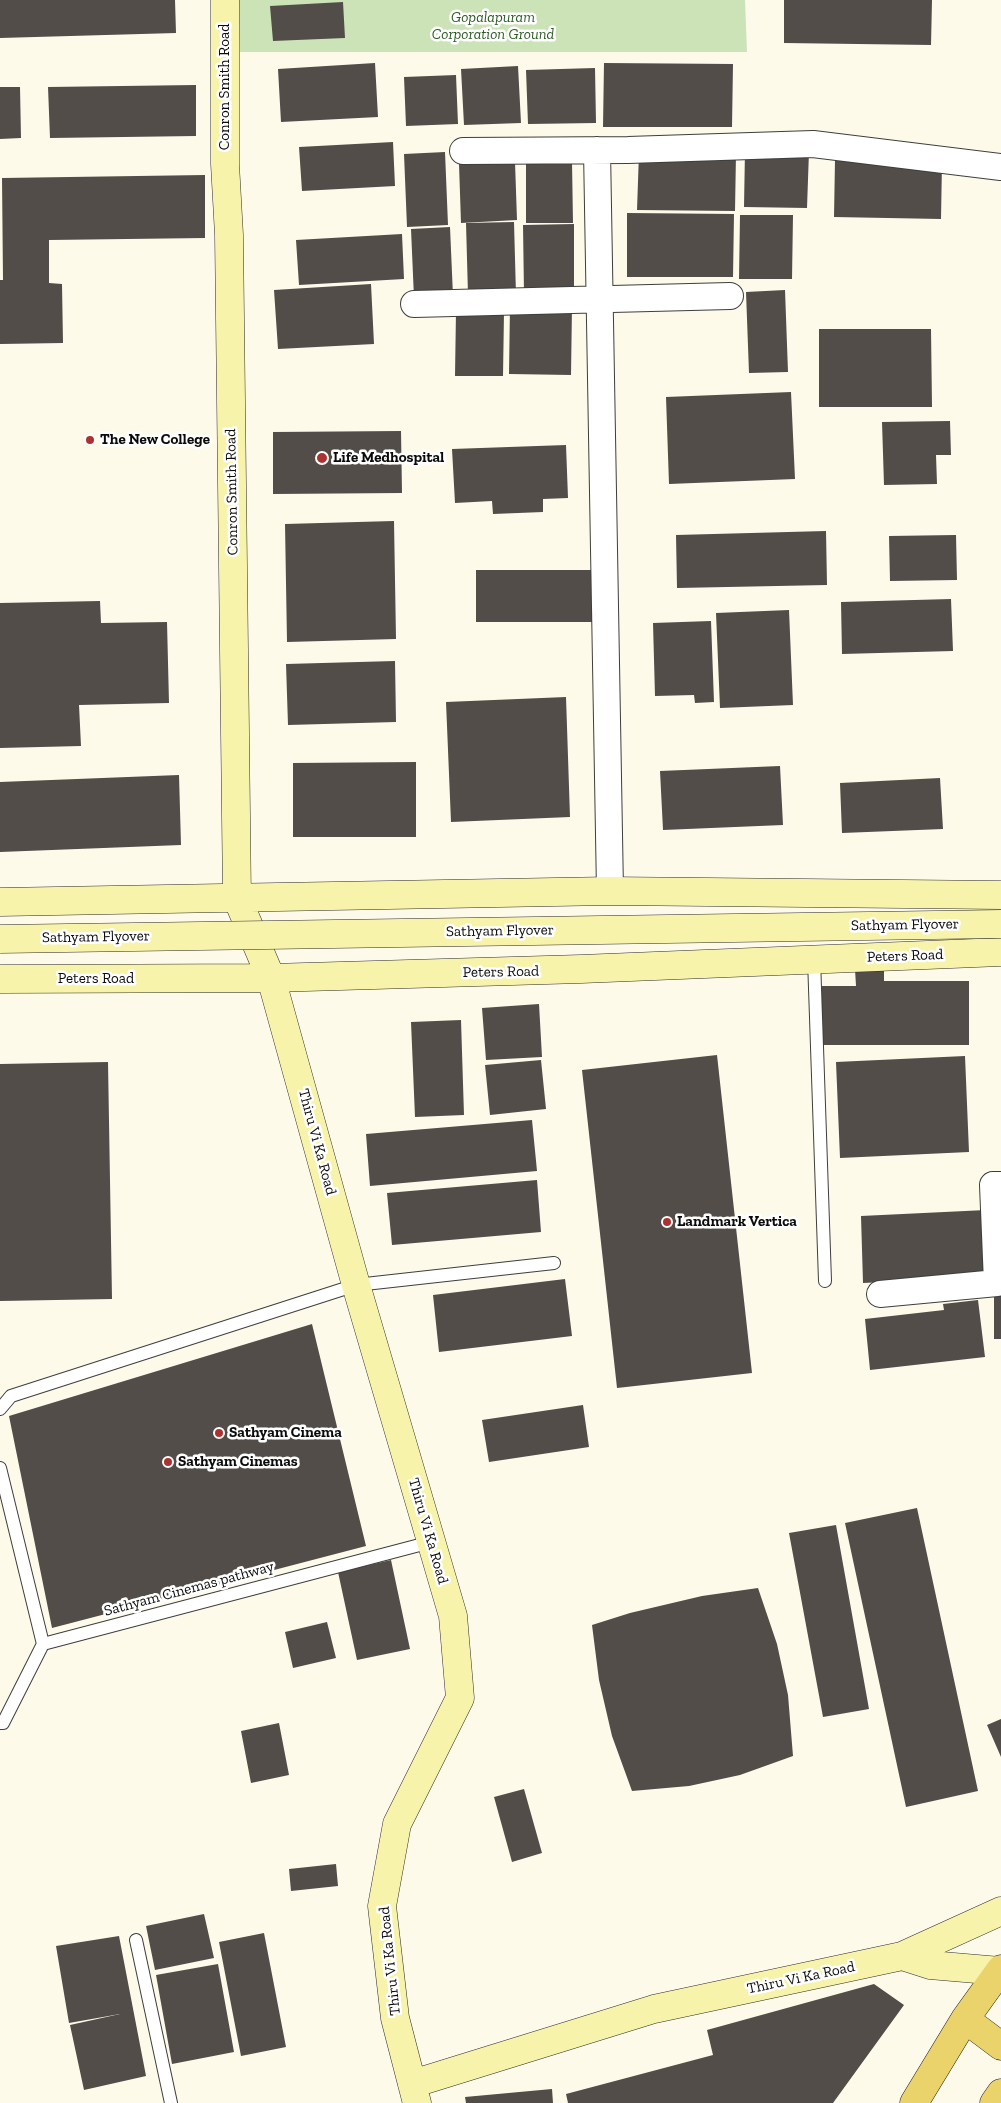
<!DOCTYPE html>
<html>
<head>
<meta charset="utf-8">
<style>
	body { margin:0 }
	canvas { display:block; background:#fdfaea }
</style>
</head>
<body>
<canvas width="1001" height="2103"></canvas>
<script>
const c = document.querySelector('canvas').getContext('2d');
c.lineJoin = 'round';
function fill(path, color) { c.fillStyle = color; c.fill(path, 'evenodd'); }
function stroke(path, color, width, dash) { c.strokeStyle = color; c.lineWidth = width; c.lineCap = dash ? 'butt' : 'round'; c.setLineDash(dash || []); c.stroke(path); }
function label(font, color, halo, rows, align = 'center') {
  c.font = font + ' "Zilla Slab",serif'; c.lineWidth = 5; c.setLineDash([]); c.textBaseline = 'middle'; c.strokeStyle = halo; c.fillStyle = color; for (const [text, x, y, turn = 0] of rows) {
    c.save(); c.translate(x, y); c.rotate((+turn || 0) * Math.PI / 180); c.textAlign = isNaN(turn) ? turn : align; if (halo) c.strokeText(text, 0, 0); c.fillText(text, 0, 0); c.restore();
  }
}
const green = new Path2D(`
	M239 0H745L747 52H240Z`);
const building = new Path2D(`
	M0 0H175L176 33 0 38Z
	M784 0H932L931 45 784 43Z
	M343 2 345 38 273 41 270 6Z
	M375 63 378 117 281 122 278 69Z
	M604 63 733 64 732 127H603Z
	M518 66 521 123 464 125 461 69Z
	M595 68 596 123 528 124 526 70Z
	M456 75 458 124 406 126 404 77Z
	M196 85V136L50 138 48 87Z
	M0 87H20L21 138 0 139Z
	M393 142 395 186 302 191 299 147Z
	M745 150 809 151 807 208 744 207Z
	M445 152 448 225 407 227 404 154Z
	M639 153H736L735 211 637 210Z
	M835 160 942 162 941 219 834 217Z
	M515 162 517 220 461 223 459 164Z
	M572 162 573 223H526V163Z
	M205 175V238L49 240V283L62 284 63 343 0 344V280H3L2 178Z
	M627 213 734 214 733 277H627Z
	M740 215H793L792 279H739Z
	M514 222 516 295H468L466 223Z
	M574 224V294H524L523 225Z
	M450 227 453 296 414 298 411 229Z
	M402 234 404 279 299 285 296 240Z
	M371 284 374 344 278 349 274 290Z
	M785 290 788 372 749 373 746 292Z
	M510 305 572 306 571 375 509 374Z
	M456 311 504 312 503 376H455Z
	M819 329H931L932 407H819Z
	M791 392 795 479 669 484 666 397Z
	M950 421 951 455H936L937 484 884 485 882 422Z
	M401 431 402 493 273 494V432Z
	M566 445 568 498 543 499V512L493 514 492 501 455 503 452 449Z
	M394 521 396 639 287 642 285 524Z
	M826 531 827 585 677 588 676 535Z
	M956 535 957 580 890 581 889 536Z
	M476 570H602V622H476Z
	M951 599 953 651 842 654 841 602Z
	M100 601 101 623 167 622 169 703 79 705 81 746 0 748V603Z
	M789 610 793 705 720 708 716 613Z
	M711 621 714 702 695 703 694 695 655 696 653 623Z
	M395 661 396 722 288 725 286 664Z
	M566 697 570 817 451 822 446 702Z
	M416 762V837H293V763Z
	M780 766 783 825 663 830 660 771Z
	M179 775 181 845 0 852V782Z
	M940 778 943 829 842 833 840 783Z
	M855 969H884V981H969V1045H822V986H856Z
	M539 1004 542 1057 486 1060 482 1008Z
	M461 1020 464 1115 415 1117 411 1022Z
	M717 1055 752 1373 617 1388 582 1070Z
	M965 1056 969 1152 840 1158 836 1062Z
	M541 1060 546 1109 490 1115 485 1065Z
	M108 1062 112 1299 0 1301V1064Z
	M532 1120 537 1171 370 1186 366 1134Z
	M537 1180 541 1232 392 1245 387 1193Z
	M986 1210 990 1277 863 1283 861 1216Z
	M565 1279 572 1336 439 1352 433 1295Z
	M994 1296H1001V1339H994Z
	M978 1300 985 1357 870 1370 865 1319 944 1310 943 1304Z
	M312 1324 366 1546 52 1628 9 1416Z
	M583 1405 589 1447 489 1462 482 1420Z
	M917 1508 978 1791 906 1807 845 1523Z
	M836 1525 869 1709 823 1717 789 1533Z
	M391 1560 410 1649 357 1660 338 1572Z
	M758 1588 777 1644 788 1695 793 1756 740 1775 689 1786 632 1791 612 1736 599 1680 592 1625 630 1613 702 1596Z
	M327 1622 336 1658 293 1668 285 1632Z
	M1001 1719V1757L987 1725Z
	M279 1723 289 1775 251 1783 241 1731Z
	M524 1789 542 1853 512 1862 494 1797Z
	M336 1864 338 1886 291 1891 289 1869Z
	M204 1914 214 1958 155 1970 146 1926Z
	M264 1933 286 2047 241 2056 219 1942Z
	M119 1936 146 2076 84 2090 70 2025 120 2014 69 2023 56 1946Z
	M218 1964 234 2052 172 2064 156 1975Z
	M874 1984 904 2005 833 2103H568L566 2094 713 2055 707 2030Z
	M552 2089 553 2103H466L465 2097Z`);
const lane = new Path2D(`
	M814 959 825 1281
	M0 1409 11 1396 356 1285 554 1263
	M0 1468 43 1644
	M0 1723H3L43 1644 431 1542
	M136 1940 171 2103`);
const street = new Path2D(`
	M597 150 610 891
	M463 151 628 150 813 144 1001 167
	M414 304 730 296
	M880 1294 997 1283 993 1185H1001`);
const secondary = new Path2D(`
	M225 0V164L229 235 237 898 271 978 356 1285 453 1616 460 1698 397 1824 382 1906 395 2018 417 2103
	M0 902 610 891 1001 895
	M0 979 271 978 581 969 1001 952
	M902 1956 930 1965 1000 1971
	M412 2084 654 2009 902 1956 1001 1911`);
const primary = new Path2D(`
	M965 2019 1001 2046
	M914 2103 965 2019 1001 1969
	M994 2103 1001 2093`);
const secondaryBridge = new Path2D(`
	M0 939 1001 924`);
const markers = [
	[90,440,5,"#ac3231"],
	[322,458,6,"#ac3231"],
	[667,1222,5,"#ac3231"],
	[219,1433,5,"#ac3231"],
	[168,1462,5,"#ac3231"]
];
const parkNames = [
	["Gopalapuram",493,18],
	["Corporation Ground",493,35]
];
const streetNames = [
	["Conron Smith Road",225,87,-90],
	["Conron Smith Road",232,492,-91],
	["Sathyam Flyover",905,925,-1],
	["Sathyam Flyover",500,931,-1],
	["Sathyam Flyover",96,937,-1],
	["Peters Road",905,956,-2],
	["Peters Road",501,972,-1],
	["Peters Road",96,979],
	["Thiru Vi Ka Road",317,1142,75],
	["Thiru Vi Ka Road",428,1531,74],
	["Sathyam Cinemas pathway",189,1589,-15],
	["Thiru Vi Ka Road",390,1961,-96],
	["Thiru Vi Ka Road",801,1978,-12]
];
const poiNames = [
	["The New College",100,440],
	["Life Medhospital",333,458],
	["Landmark Vertica",677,1222],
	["Sathyam Cinema",229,1433],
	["Sathyam Cinemas",178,1462]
];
fill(green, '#cce3b8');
fill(building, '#524d48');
stroke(lane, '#3e3e3e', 14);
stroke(street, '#3e3e3e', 28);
stroke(secondary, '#2d2d2d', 29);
stroke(primary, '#1c1c1c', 29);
stroke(lane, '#fff', 12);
stroke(street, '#fff', 26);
stroke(secondary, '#f7f3ab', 28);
stroke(primary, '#ebd36c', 28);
stroke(secondaryBridge, '#2d2d2d', 29, []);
stroke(secondaryBridge, '#f7f3ab', 28);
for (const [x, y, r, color] of markers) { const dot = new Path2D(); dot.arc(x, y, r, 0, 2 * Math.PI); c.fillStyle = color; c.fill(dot); stroke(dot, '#fff', 2); }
label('italic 15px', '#2b5b22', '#fff', parkNames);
label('15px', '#0b0b0b', '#fff', streetNames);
label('bold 15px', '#0b0b0b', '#fff', poiNames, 'left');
</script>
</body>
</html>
